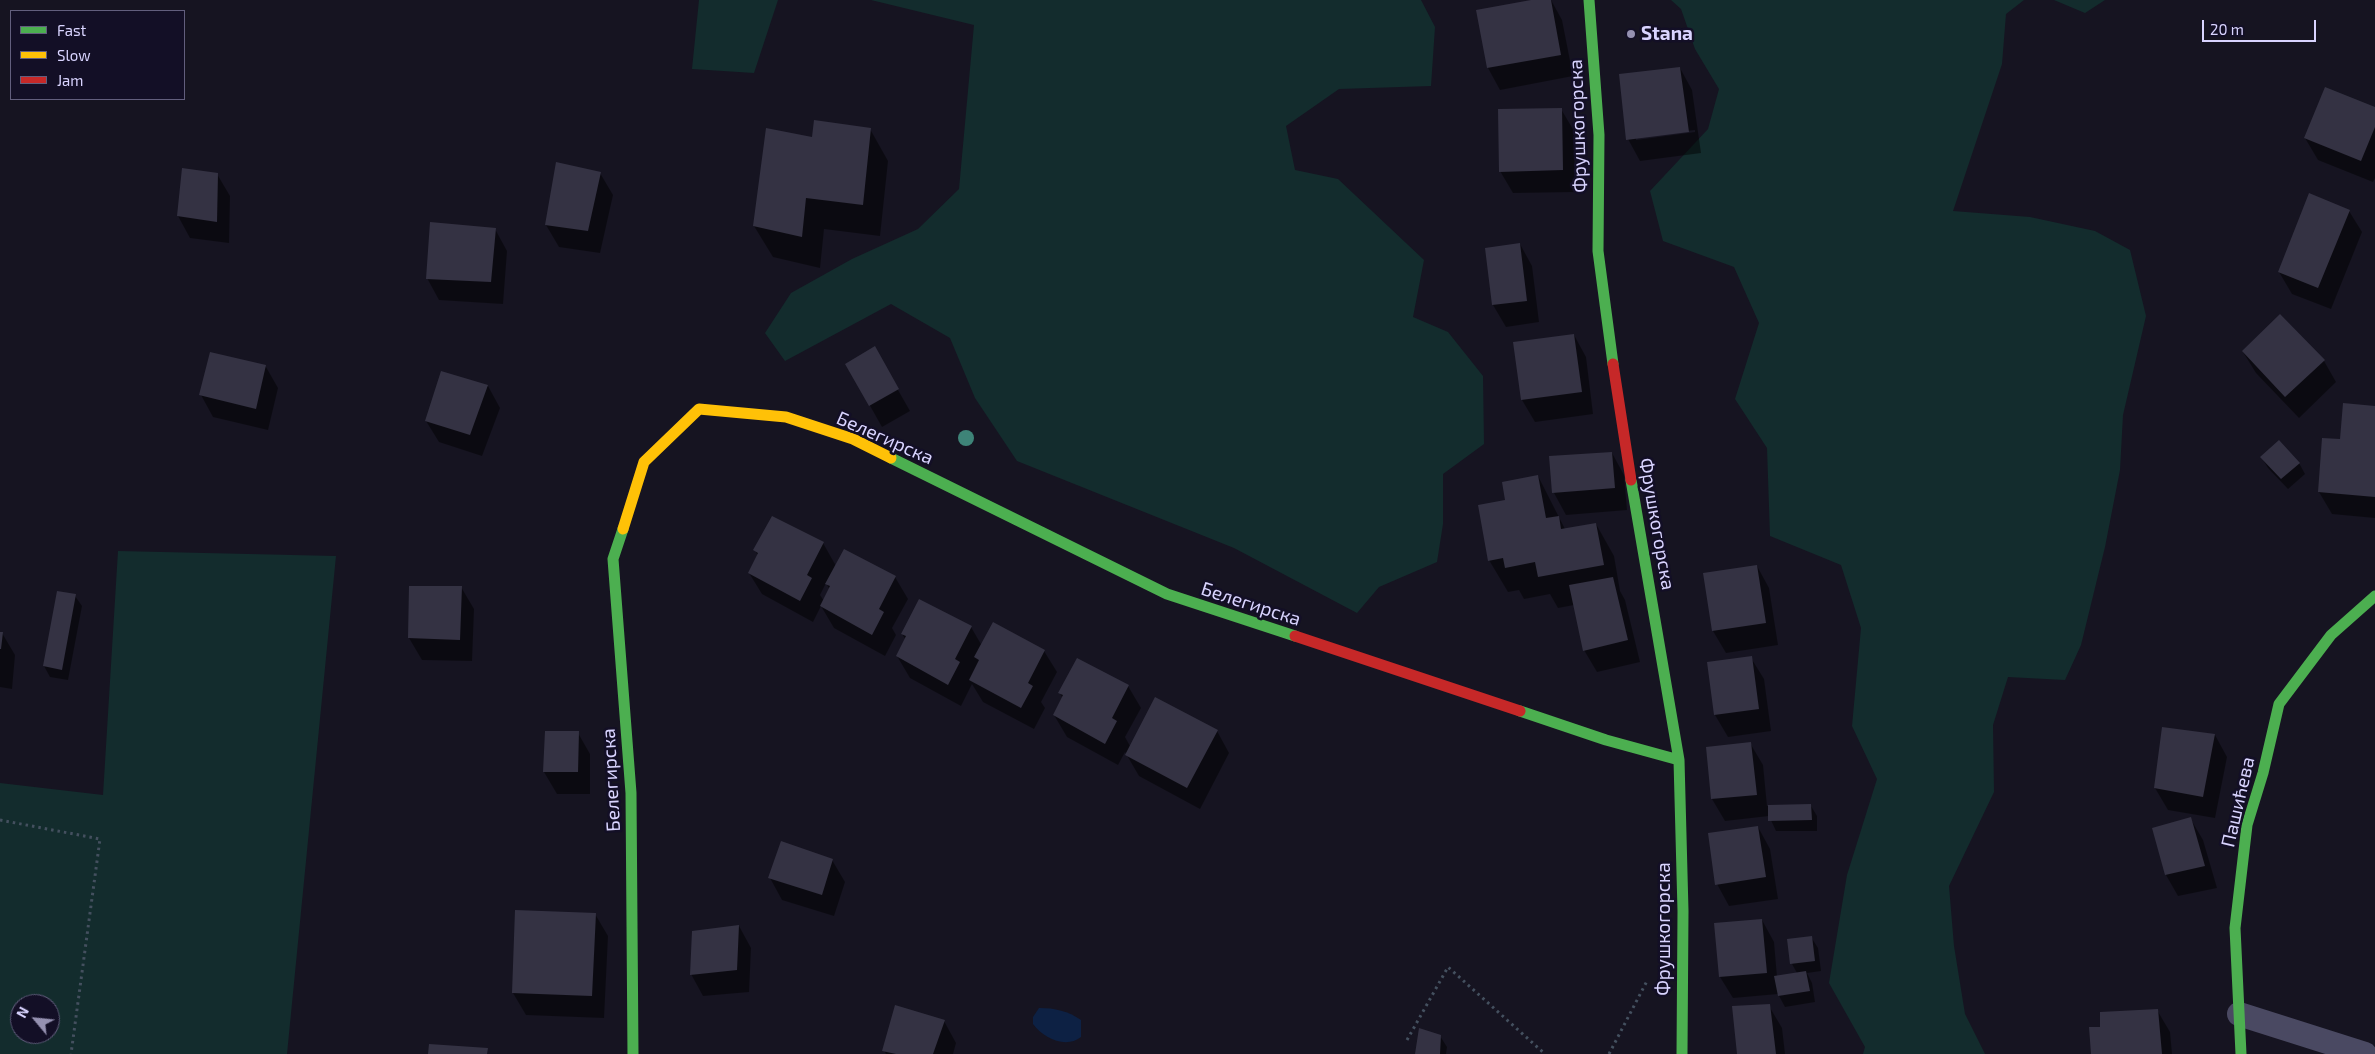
<!DOCTYPE html>
<html>
<head>
<meta charset="utf-8">
<style>
	body { margin:0 }
	#map { position:relative; width:2375px; height:1054px; overflow:hidden; background:#161421; font-family:"Exo 2",sans-serif }
	canvas { display:block }
	.legend { position:absolute; left:10px; top:10px; width:175px; height:90px; box-sizing:border-box; background:#130f26; border:1px solid #625e7d; margin:0; padding:6px 9px; list-style:none; font-size:15px; color:#d9d4ff }
	.legend li { display:flex; align-items:center; gap:10px; height:25px }
	.legend b { width:25px; border:1px solid #625e7d }
	.north { position:absolute; left:10px; top:994px; width:50px; height:50px; box-sizing:border-box; background:#130f26; border:1px solid #625e7d; border-radius:50%; rotate:298deg; font-size:14px; font-weight:700; line-height:20px; text-align:center; color:#d9d4ff }
	.north::after { content:''; display:block; margin:auto; width:18px; height:22px; background:#9591b1; clip-path:polygon(50% 0,100% 100%,50% 72%,0 100%) }
	.scale { position:absolute; left:2202px; top:20px; width:114px; height:22px; box-sizing:border-box; border:2px solid #d9d4ff; border-top:0; padding-left:6px; font-size:15px; line-height:18px; white-space:nowrap; color:#d9d4ff; -webkit-text-stroke:4px #130f26; paint-order:stroke }
</style>
</head>
<body>
<div id="map">
<canvas width="2375" height="1054"></canvas>
<ul class="legend">
<li><b style="height:6px;background:#4caf50"></b>Fast</li>
<li><b style="height:6px;background:#ffc107"></b>Slow</li>
<li><b style="height:6px;background:#c62828"></b>Jam</li>
</ul>
<div class="north">N</div>
<div class="scale">20 m</div>
</div>
<script>
const c = document.querySelector('canvas').getContext('2d');
c.lineJoin = 'round';
function fill(path, color) { c.fillStyle = color; c.fill(path, 'evenodd'); }
function stroke(path, color, width, dash) { c.strokeStyle = color; c.lineWidth = width; c.lineCap = dash ? 'butt' : 'round'; c.setLineDash(dash || []); c.stroke(path); }
function label(font, color, halo, rows, align = 'center') {
  c.font = font + ' "Exo 2",sans-serif'; c.lineWidth = 5; c.setLineDash([]); c.textBaseline = 'middle'; c.strokeStyle = halo; c.fillStyle = color; for (const [text, x, y, turn = 0] of rows) {
    c.save(); c.translate(x, y); c.rotate((+turn || 0) * Math.PI / 180); c.textAlign = isNaN(turn) ? turn : align; if (halo) c.strokeText(text, 0, 0); c.fillText(text, 0, 0); c.restore();
  }
}
const green = new Path2D(`
	M699 0H778L754 73 692 69Z
	M871 0H1421L1435 27 1431 86 1339 89 1286 126 1295 170 1338 179 1424 260 1413 317 1448 332 1483 376 1484 444 1443 474V524L1437 562 1379 587 1357 613 1234 548 1017 461 975 398 950 338 891 304 785 361 765 333 791 293 852 259 918 229 959 189 974 25Z
	M1671 0H2024L2006 14 2002 64 1953 211 2030 217 2095 231 2130 250 2146 316 2123 415 2120 470 2105 547 2081 645 2065 680 2008 677 1993 725 1994 792 1949 886 1954 946 1965 1014 1985 1054H1863L1865 1047 1829 983 1847 875 1877 779 1852 726 1861 628 1841 565 1770 536 1767 448 1735 399 1759 323 1734 267 1663 241 1650 191 1708 129 1719 89 1695 49 1681 9Z
	M2054 0H2105L2085 13Z
	M118 551 336 556 287 1054H0V783L103 795ZM20 1004H50V1034H20Z`);
const water = new Path2D(`
	M1039 1008C1055 1008 1068 1011 1081 1020V1037C1066 1049 1043 1038 1033 1024V1017Z`);
const shadow = new Path2D(`
	M1537 0H1551L1562 20 1573 76 1500 90 1488 68 1477 11Z
	M1680 68 1692 90 1701 153 1640 161 1628 139ZM1695 130V132L1636 140V137Z
	M1561 109 1574 131 1575 192 1513 193 1500 171Z
	M2375 109V178L2373 182 2318 160 2305 138Z
	M870 129 888 161 880 236 824 229 820 268 773 257 754 226 814 139Z
	M183 169 217 174 230 196 229 243 190 238 178 216Z
	M600 173 613 195 600 253 559 247 546 225Z
	M2349 211 2362 232 2331 309 2292 294 2279 272Z
	M495 229 507 251 503 304 439 300 427 278Z
	M1520 244 1532 266 1539 322 1506 327 1493 305Z
	M1574 335 1586 357 1593 414 1535 422 1522 400Z
	M874 348 910 411 882 427 847 365Z
	M2243 352 2324 361 2336 382 2299 418 2256 373Z
	M266 367 278 388 268 430 213 417 201 395Z
	M488 386 500 408 482 456 439 442 426 421Z
	M2375 407V518L2332 514 2319 492 2324 439 2341 440Z
	M1612 453 1624 475 1627 510 1566 515 1554 493Z
	M2262 458 2299 463 2305 474 2288 489 2268 468Z
	M1538 476 1565 529 1596 524 1614 556 1620 591 1625 600 1640 662 1597 672 1584 650 1574 605 1558 608 1550 594 1524 599 1519 590 1508 592 1489 560 1507 501Z
	M772 517 823 543 836 566 844 551 895 577 908 599 892 628 896 635 885 656 834 628 821 606 813 622 762 594 749 573 758 556 755 550ZM826 583 830 590 824 601 820 595Z
	M1757 566 1769 588 1778 645 1726 653 1713 631 1705 574Z
	M410 587H461L474 609 472 661 422 660 409 638Z
	M75 596 82 606 68 680 50 677 44 666Z
	M971 627 982 646 1044 651 1057 672 1041 702 1045 708 1034 729 983 702 972 684 961 706 910 678 897 656 906 640 902 634Z
	M0 633H2L15 655 12 689 0 687Z
	M1751 658 1764 679 1771 731 1728 737 1715 715 1708 663Z
	M1128 686 1141 708 1125 737 1130 746 1217 731 1229 753 1200 809 1139 776 1125 752 1118 765 1067 737 1054 715 1063 699 1060 693Z
	M546 732 578 733 590 754V794H557L544 772Z
	M2215 735 2227 757 2215 818 2168 810 2155 788Z
	M1750 743 1763 765 1767 806H1811L1817 816V831H1776L1769 816 1725 821 1712 799 1707 748Z
	M2190 818 2203 840 2217 888 2178 896 2166 875Z
	M1758 827 1770 849 1778 899 1729 906 1717 884Z
	M832 860 845 882 834 916 782 900 770 878Z
	M595 914 608 936 604 1018 526 1015 513 993Z
	M1762 920 1774 942 1777 977 1797 973 1792 964 1811 937 1818 948 1821 971 1807 973 1812 983 1815 1002 1785 1007 1778 994 1733 998 1720 977Z
	M739 926 751 948 749 992 703 996 691 974Z
	M1769 1006 1782 1028 1785 1054H1738Z
	M2157 1010 2170 1032 2172 1054H2092Z
	M944 1021 956 1043 953 1054H886L884 1050Z
	M1440 1036 1447 1047 1446 1054H1417Z`);
const building = new Path2D(`
	M1531 0H1551L1561 55 1487 68 1476 10Z
	M1680 67 1689 132 1626 140 1619 74Z
	M2325 87 2375 107V127L2361 161 2304 138Z
	M1562 108 1563 170 1499 172 1498 109Z
	M814 120 871 128 863 205 806 198 802 237 753 226 766 128 812 137Z
	M556 162 601 172 588 231 545 225Z
	M182 168 218 173 217 222 177 216Z
	M2309 193 2350 210 2318 288 2278 272Z
	M430 222 496 228 491 282 426 279Z
	M1520 243 1527 301 1492 305 1485 248Z
	M2280 314 2325 360 2285 397 2242 351Z
	M1574 334 1582 392 1521 400 1513 342Z
	M875 346 899 389 869 406 845 364Z
	M210 352 266 365 256 409 199 395Z
	M441 371 488 385 470 435 425 421Z
	M2343 403 2375 406V497L2318 492 2322 438 2340 439Z
	M2279 440 2300 463 2281 479 2260 457Z
	M1612 452 1615 488 1552 493 1549 456Z
	M1538 475 1546 518 1559 516 1561 529 1596 523 1604 565 1538 577 1535 562 1505 568 1503 558 1488 561 1478 505 1505 500 1502 482Z
	M772 516 824 542 807 575 812 578 800 601 748 573 758 553 753 550Z
	M844 549 896 576 879 609 884 612 872 635 820 606 830 586 825 584Z
	M1757 565 1766 623 1712 631 1703 573Z
	M1613 577 1628 640 1583 651 1569 585Z
	M409 586H462L460 640 408 638Z
	M57 591 76 594 62 670 43 666Z
	M919 599 972 626 955 659 960 662 948 685 896 656 906 636 901 634Z
	M993 622 1045 650 1028 683 1033 686 1021 708 969 680 979 660 974 657Z
	M0 632H3L1 649H0Z
	M1752 656 1759 709 1714 715 1707 662Z
	M1077 658 1129 685 1112 718 1117 721 1105 744 1053 715 1063 695 1058 693Z
	M1155 697 1218 730 1187 788 1125 755Z
	M2162 727 2215 734 2203 797 2154 788Z
	M545 731H579L578 772H543Z
	M1751 742 1757 795 1711 799 1706 747Z
	M1811 804 1812 820 1768 821V805Z
	M2191 817 2205 866 2165 875 2152 828Z
	M1758 826 1766 877 1715 885 1708 833Z
	M781 841 833 859 822 895 768 878Z
	M515 910 596 913 592 996 512 993Z
	M1762 919 1767 973 1719 977 1714 923Z
	M739 925 737 970 690 975 692 931Z
	M1812 936 1815 961 1790 964 1787 939Z
	M1806 971 1810 991 1778 996 1774 976Z
	M1770 1004 1776 1054H1737L1732 1006Z
	M895 1005 945 1020 933 1054H896L882 1051Z
	M2158 1009 2162 1054H2091L2089 1027H2100V1012Z
	M1419 1028 1441 1035 1440 1054H1415Z
	M429 1044 488 1048 487 1054H428Z`);
const path = new Path2D(`
	M0 820 100 839 71 1054
	M1407 1040 1448 967 1545 1054
	M1609 1054 1648 979`);
const lane = new Path2D(`
	M2239 1014 2365 1054`);
const fast = new Path2D(`
	M1589 0 1599 135 1598 251 1613 364
	M891 458 1167 594 1295 636
	M1631 480 1679 760 1683 911 1682 1054
	M623 529 613 559 631 793 633 1054
	M1520 711 1606 740 1679 760
	M2241 1054 2235 928 2247 825 2263 773 2279 704 2331 635 2375 596`);
const slow = new Path2D(`
	M623 529 644 462 699 409 786 417 853 439 891 458`);
const jam = new Path2D(`
	M1613 364 1631 480
	M1295 636 1520 711`);
const trees = [
	[966,438]
];
const markers = [
	[1631,34,5,"#9591b1"]
];
const poiNames = [
	["Stana",1641,34]
];
const streetNames = [
	["Фрушкогорска",1578,126,-92],
	["Белегирска",885,438,24],
	["Фрушкогорска",1657,524,80],
	["Белегирска",1251,604,18],
	["Белегирска",611,780,-93],
	["Пашићева",2238,802,-77],
	["Фрушкогорска",1664,929,-90]
];
fill(green, '#132c2d');
fill(water, '#0d2144');
fill(shadow, '#0007');
fill(building, '#343243');
stroke(path, '#44505f', 3, [2.5, 4]);
stroke(lane, '#4a4962', 24);
stroke(fast, '#4caf50', 11);
stroke(slow, '#ffc107', 11);
stroke(jam, '#c62828', 11);
c.fillStyle = '#3e8478';
for (const [x, y] of trees) { c.beginPath(); c.arc(x, y, 8, 0, 2 * Math.PI); c.fill(); }
for (const [x, y, r, color] of markers) { const dot = new Path2D(); dot.arc(x, y, r, 0, 2 * Math.PI); c.fillStyle = color; c.fill(dot); stroke(dot, '#130f26', 2); }
label('bold 19px', '#d9d4ff', '#130f26', poiNames, 'left');
label('19px', '#d9d4ff', '#130f26', streetNames);
</script>
</body>
</html>
